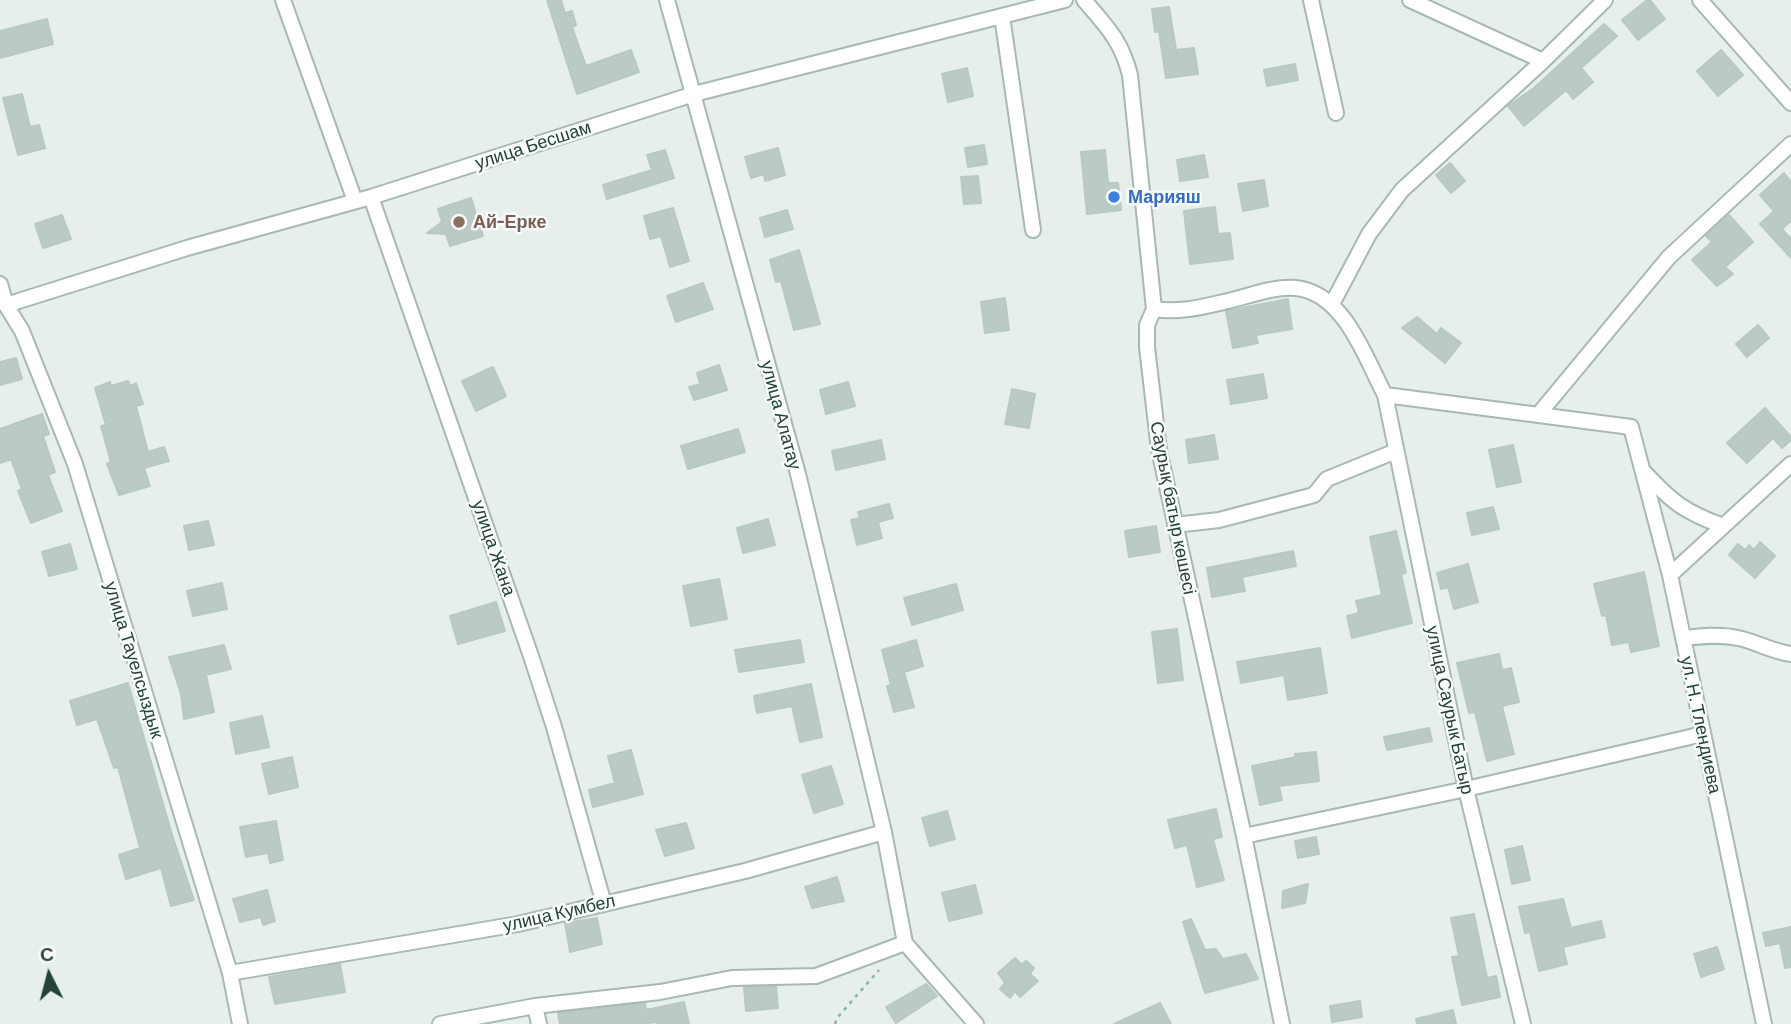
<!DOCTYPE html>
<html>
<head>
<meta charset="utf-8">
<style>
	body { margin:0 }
	#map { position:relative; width:1791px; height:1024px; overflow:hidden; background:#e6efeb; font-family:Barlow,sans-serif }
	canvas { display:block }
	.north { position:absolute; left:14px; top:940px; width:70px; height:70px; -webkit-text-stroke:5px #f7fbf9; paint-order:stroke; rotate:354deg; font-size:19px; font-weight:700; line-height:28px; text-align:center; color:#24423a }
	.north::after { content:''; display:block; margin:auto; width:24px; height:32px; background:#24423a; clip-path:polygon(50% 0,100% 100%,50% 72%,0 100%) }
</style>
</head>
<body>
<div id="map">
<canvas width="1791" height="1024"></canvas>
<div class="north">С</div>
</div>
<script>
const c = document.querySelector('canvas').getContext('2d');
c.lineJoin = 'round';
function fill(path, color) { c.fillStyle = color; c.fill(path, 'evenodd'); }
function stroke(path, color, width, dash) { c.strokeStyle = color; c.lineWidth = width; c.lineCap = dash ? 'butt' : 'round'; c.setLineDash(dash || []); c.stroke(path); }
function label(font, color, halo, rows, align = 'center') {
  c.font = font + ' Barlow,sans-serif'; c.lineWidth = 5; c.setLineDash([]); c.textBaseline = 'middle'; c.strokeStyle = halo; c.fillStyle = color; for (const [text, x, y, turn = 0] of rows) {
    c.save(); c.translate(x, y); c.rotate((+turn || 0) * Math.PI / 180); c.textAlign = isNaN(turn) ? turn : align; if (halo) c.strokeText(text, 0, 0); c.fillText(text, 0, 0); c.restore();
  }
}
const building = new Path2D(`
	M547 0H561L565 13 572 11 576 25 572 27 586 66 631 50 639 72 577 94Z
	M1647 0H1650L1665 19 1638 40 1622 20Z
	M1169 7 1176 50 1194 48 1198 74 1166 78 1159 31 1155 32 1152 9Z
	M47 19 53 44 0 58V31Z
	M1604 24 1617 36 1581 68 1593 82 1573 99 1566 90 1524 126 1508 106 1534 88Z
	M1721 50 1743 75 1718 96 1697 71Z
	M1295 64 1298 80 1267 86 1264 70Z
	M967 68 973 96 948 102 942 74Z
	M22 94 30 127 39 125 45 148 18 155 3 98Z
	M984 145 987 164 968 167 965 148Z
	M778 148 785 175 765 181 764 174 751 178 745 157Z
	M665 150 674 178 607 199 603 185 652 170 647 155Z
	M1105 150 1108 183H1118L1121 210 1087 214 1081 152Z
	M1204 155 1208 177 1180 181 1177 160Z
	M1450 163 1465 181 1451 193 1436 175Z
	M1784 173 1791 182V221L1782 229 1791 239V258L1760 224 1774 211 1760 195Z
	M978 176 981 203 964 204 961 177Z
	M1264 180 1268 206 1243 211 1238 184Z
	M471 198 483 236 450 246 446 234 427 233 442 222 438 209Z
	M1215 207 1218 234 1230 233 1233 259 1190 264 1184 211Z
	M673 208 689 261 670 267 661 236 650 239 644 216Z
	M787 210 793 229 765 237 760 218Z
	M62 215 71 239 43 248 35 224Z
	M1729 215 1753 242 1725 267 1733 274 1717 286 1692 260 1712 242 1706 236Z
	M799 250 820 324 794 330 781 281 776 282 770 260Z
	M703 283 713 309 676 322 667 296Z
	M1005 298 1009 330 985 333 981 302Z
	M1288 299 1292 329 1256 335 1258 343 1233 348 1226 311Z
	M1417 317 1437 334 1441 328 1461 343 1445 363 1402 328Z
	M1758 325 1769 338 1747 357 1736 344Z
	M16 358 22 379 0 385V362Z
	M719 365 727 390 694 400 689 387 700 384 697 373Z
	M493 367 506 396 476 411 462 381Z
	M1263 374 1267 398 1231 404 1227 380Z
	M128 381 131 386 136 383 143 404 136 406 148 452 164 447 169 461 144 468 150 486 119 495 107 464 111 462 101 426 106 425 95 388 110 382 111 386Z
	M848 382 855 406 826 414 820 390Z
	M1012 389 1035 394 1029 428 1005 424Z
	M1765 408 1791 437V440L1782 448 1773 438 1747 463 1727 443Z
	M42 414 49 434 43 436 55 472 48 475 62 511 31 523 18 491 22 489 11 459 0 463V429Z
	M738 429 745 452 688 469 681 446Z
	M1214 435 1218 459 1189 463 1186 440Z
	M881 440 885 459 836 470 832 451Z
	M1513 445 1521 482 1497 487 1489 450Z
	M889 504 893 518 878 522 882 538 857 545 851 520 860 518 858 512Z
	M1493 507 1499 529 1472 535 1467 513Z
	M768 519 775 545 743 553 737 528Z
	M208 521 214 545 189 550 184 526Z
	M1156 526 1160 552 1129 557 1125 531Z
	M1396 531 1406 573 1401 574 1412 623 1352 638 1347 616 1359 613 1356 601 1382 595 1370 537Z
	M1760 542 1775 556 1755 578 1729 555 1738 544 1745 550 1749 545 1754 550Z
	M70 544 77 569 49 576 42 552Z
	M1293 551 1296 566 1242 577 1245 591 1212 597 1207 568Z
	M1468 564 1478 602 1454 609 1448 587 1441 589 1437 573Z
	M1644 572 1659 646 1631 652 1629 642 1612 645 1606 615 1602 616 1594 584Z
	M719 579 727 619 691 626 683 586Z
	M222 583 227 609 193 616 187 591Z
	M956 584 963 610 912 625 904 598Z
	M496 602 505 631 458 644 450 616Z
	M1177 629 1183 680 1158 683 1152 632Z
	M800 640 804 662 739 672 735 650Z
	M916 640 923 666 904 672 914 707 894 712 887 686 891 685 882 650Z
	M224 645 231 669 206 675 214 712 184 719 181 694 169 657Z
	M1320 648 1327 693 1288 700 1284 675 1241 683 1237 662Z
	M1499 654 1502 670 1511 668 1519 702 1502 706 1514 754 1487 761 1475 712 1469 713 1457 663Z
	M128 683 173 838 194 900 171 906 161 868 126 879 119 855 140 848 118 767 114 768 97 719 77 725 70 701Z
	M811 684 822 737 800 742 792 706 757 713 754 696Z
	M262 716 269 747 236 754 230 723Z
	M1429 728 1432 741 1387 750 1384 737Z
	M631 750 643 794 593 807 589 790 615 783 608 756Z
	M1316 752 1319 781 1279 786 1282 800 1260 805 1252 766 1296 757 1295 754Z
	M292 757 298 787 269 794 262 764Z
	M831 766 843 804 814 813 802 775Z
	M1216 809 1222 837 1213 839 1224 880 1197 887 1187 845 1175 848 1168 820Z
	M947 811 955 839 930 846 922 818Z
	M276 821 283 860 270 863 268 853 246 857 240 827Z
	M686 823 694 848 665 856 656 830Z
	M1316 837 1319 854 1298 858 1295 841Z
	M1522 846 1530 880 1512 884 1505 850Z
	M837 877 844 901 812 908 805 887Z
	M1308 884 1305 903 1282 908 1283 891Z
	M975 885 982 913 949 921 942 893Z
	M267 890 275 921 263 925 261 917 240 922 233 899Z
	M1563 899 1571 928 1601 921 1605 937 1563 947 1567 964 1539 971 1530 932 1525 933 1519 907Z
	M1474 914 1487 978 1496 976 1500 997 1462 1005 1452 957 1459 956 1451 918Z
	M597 918 602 944 570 952 565 923Z
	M1191 919 1205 950 1216 949 1223 959 1246 954 1258 979 1205 993 1183 922Z
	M1791 927V967L1785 968 1780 943 1766 946 1763 933Z
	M1717 947 1724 969 1701 977 1694 954Z
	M1015 958 1022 965 1026 961 1034 968 1030 974 1038 981 1020 997 1015 991 1010 998 1000 989 1005 983 998 973Z
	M340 964 345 992 275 1004 269 977Z
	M926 984 937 996 896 1023 886 1007Z
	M744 987H776L778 1008 746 1011Z
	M1360 1001 1362 1017 1332 1022 1330 1006Z
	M684 1002 689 1024H657V1022L638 1024H560L558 1013 645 1003 646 1010Z
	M1160 1003 1171 1024H1114Z
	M1453 1010 1456 1024H1417L1416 1019Z`);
const path = new Path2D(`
	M835 1024 837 1018 879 970`);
const street = new Path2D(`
	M283 0 355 201
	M667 0 798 474 884 832 905 943
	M1084 0C1107 27 1121 40 1130 75L1154 309 1147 325V347L1159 450 1244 836 1282 1024
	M1311 0 1336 113
	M1410 0 1543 61
	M1700 0 1791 103
	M1002 16 1033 230
	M371 197 532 659 554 727 604 904
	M0 284 6 305 22 331 75 464 230 973 240 1024
	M1332 304 1369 234 1402 190 1543 61 1605 0
	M6 305 187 248 371 197 694 94 1065 0
	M1154 309C1180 313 1202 307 1228 301 1249 296 1274 286 1296 288 1344 293 1365 357 1385 395L1631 427 1670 575 1764 1024
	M1385 395 1466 789 1523 1024
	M1538 415 1669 257 1791 144
	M1645 473C1673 503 1685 512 1723 526
	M1175 525 1219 520 1314 495 1327 479 1396 451
	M1670 575 1791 464
	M1683 638C1701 636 1721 634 1738 638 1757 642 1770 651 1791 654
	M1244 836 1466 789 1703 734
	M905 943 976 1024
	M230 973 518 924 745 871 884 832
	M535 1006 539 1024
	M440 1024 535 1006 660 992 732 978 816 976 905 943`);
const markers = [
	[1114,197,7,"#3f7fe0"],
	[459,222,7,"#8d6e63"]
];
const streetNames = [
	["улица Бесшам",533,145,-18],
	["улица Алатау",781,415,75],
	["Саурық батыр көшесі",1173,508,79],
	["улица Жана",494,548,71],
	["улица Тауелсыздык",134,660,73],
	["улица Саурык Батыр",1450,710,78],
	["ул. Н. Тлендиева",1701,725,78],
	["улица Кумбел",559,913,-13]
];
const shopNames = [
	["Марияш",1128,197]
];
const educationNames = [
	["Ай-Ерке",473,222]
];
fill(building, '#bbcac4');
stroke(building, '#b8c9c2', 2);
stroke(street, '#a8b8b2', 18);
stroke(path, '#86b3a5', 2.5, [3.5, 5]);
stroke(street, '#fff', 14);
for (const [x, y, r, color] of markers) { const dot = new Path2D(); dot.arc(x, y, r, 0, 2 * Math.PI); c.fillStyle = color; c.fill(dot); stroke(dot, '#f7fbf9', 2.5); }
label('18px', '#24423a', '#f7fbf9', streetNames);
label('bold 18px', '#366cbe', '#f7fbf9', shopNames, 'left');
label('bold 18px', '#785e54', '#f7fbf9', educationNames, 'left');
</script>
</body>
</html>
